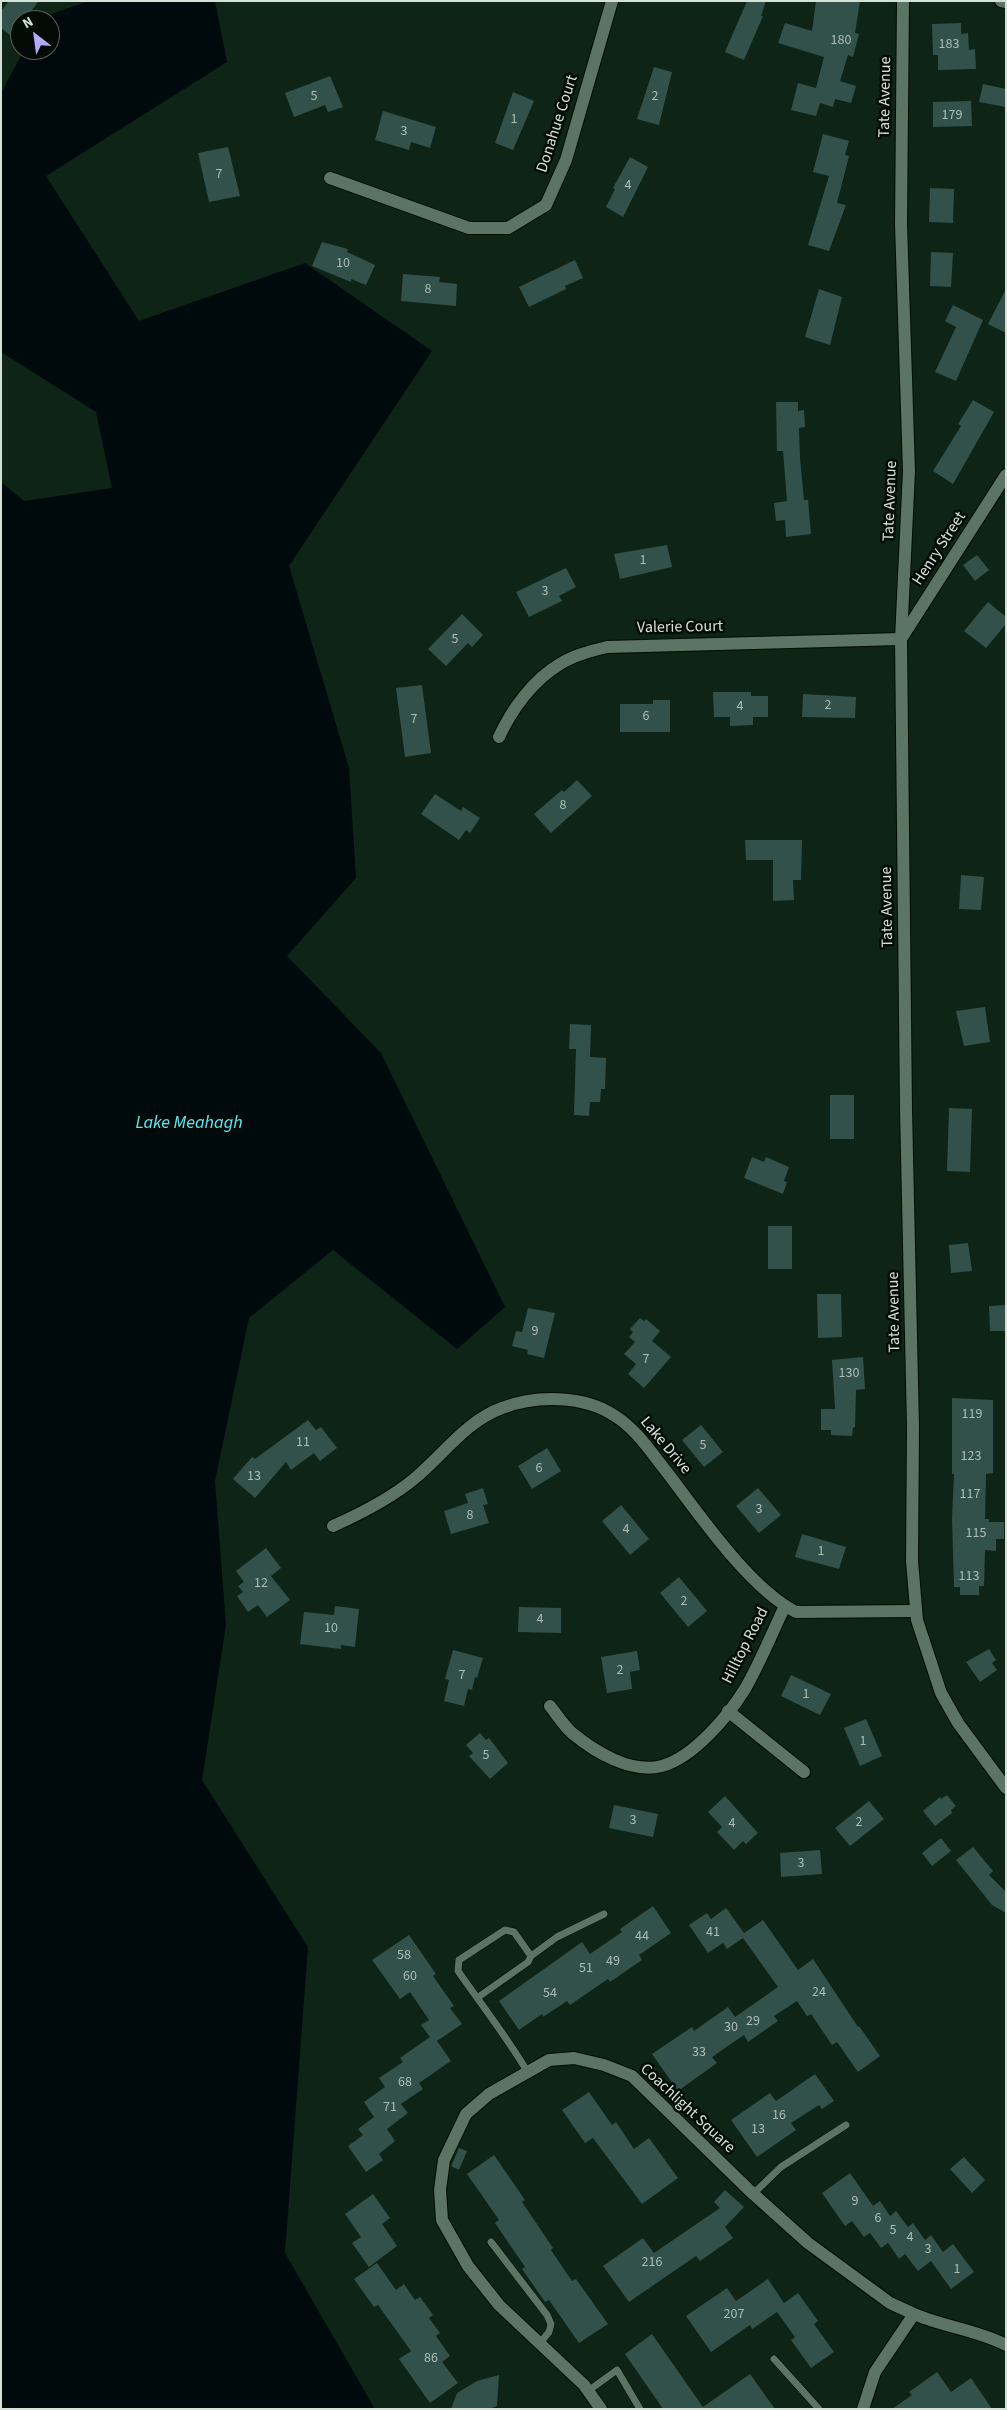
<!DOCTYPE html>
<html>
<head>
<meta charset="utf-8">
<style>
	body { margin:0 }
	#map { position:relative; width:1007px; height:2410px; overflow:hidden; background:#0e2416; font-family:"Source Sans 3",sans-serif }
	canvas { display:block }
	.frame { position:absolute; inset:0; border:2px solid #d4e1d7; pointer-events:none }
	.north { position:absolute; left:10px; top:10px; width:50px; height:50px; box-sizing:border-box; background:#030b06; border:1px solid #57615a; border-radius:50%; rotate:330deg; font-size:14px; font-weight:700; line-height:20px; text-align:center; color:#d4e1d7 }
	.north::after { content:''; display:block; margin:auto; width:18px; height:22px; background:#b0aefa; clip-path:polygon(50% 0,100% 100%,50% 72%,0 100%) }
</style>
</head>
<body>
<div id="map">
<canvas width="1007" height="2410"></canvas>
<div class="frame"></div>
<div class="north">N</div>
</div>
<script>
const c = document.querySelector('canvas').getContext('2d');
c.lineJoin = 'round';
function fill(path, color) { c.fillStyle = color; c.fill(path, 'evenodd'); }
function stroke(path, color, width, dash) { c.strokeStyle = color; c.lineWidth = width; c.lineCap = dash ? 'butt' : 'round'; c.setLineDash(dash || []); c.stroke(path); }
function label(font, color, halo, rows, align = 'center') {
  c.font = font + ' "Source Sans 3",sans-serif'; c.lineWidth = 5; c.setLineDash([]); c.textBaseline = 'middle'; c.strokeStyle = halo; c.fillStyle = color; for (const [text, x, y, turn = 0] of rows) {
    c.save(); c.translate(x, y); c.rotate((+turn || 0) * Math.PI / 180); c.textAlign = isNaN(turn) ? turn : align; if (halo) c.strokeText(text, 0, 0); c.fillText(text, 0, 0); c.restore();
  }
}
const water = new Path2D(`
	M89 1H215L227 62 46 176 139 321 305 263 432 351 289 566 349 768 356 878 287 956 381 1053 505 1307 457 1349 333 1250 249 1318 215 1481 226 1625 202 1780 308 1947 285 2253 375 2409H1V482L24 501 112 488 96 412 1 352V93L24 50H50V20L40 18Z`);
const building = new Path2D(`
	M9 1H39L24 20H20V25L11 36 1 28V11Z
	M747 1H766L761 16H763L744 60 725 52Z
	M816 1H860L855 33 859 34 853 57 848 55 840 81 856 86 851 103 835 99 833 107 820 103 816 116 791 110 798 83 816 88 824 57 778 43 785 23 812 31Z
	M961 23V34L968 33 969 50 975 49 976 69 938 70V55H933L932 24Z
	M654 67 672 72 659 125 637 119Z
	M330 76 343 107 328 112 325 105 294 117 285 93Z
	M983 84 1006 89V107L979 102Z
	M513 92 534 101 513 150 495 143Z
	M971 101 972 126 933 127V102Z
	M383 111 436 127 430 148 411 142 409 150 375 140Z
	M823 134 849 141 845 155 849 156 837 203 846 205 829 251 808 245 829 176 813 172Z
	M228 147 240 196 209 202 198 153Z
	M630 157 648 167 623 217 606 207 615 189 613 188Z
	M930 188 954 189 953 223 929 222Z
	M322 242 348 249 347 252 375 265 366 285 351 279V282L312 266Z
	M931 252 953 253 951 287 930 286Z
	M575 260 583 278 565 286 566 289 529 307 519 287Z
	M403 274 440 277 439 282 457 284 456 306 401 301Z
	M819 289 842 297 830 345 805 337Z
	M1006 289V333L988 324Z
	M953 305 983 320 956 381 935 372 956 327 945 321Z
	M973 400 994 412 953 484 933 471 961 426 958 424Z
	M776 402H798V411L804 410 805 427 799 428 800 458 804 500H808L811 534 786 537 785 520 776 521 774 503 787 501 783 451H777Z
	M667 545 672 567 620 579 614 554Z
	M977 555 989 570 975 581 963 565Z
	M566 568 576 587 559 596 562 601 529 617 516 592Z
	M988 602 1006 617V624L986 648 964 631Z
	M462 614 483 635 472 647 468 643 446 666 428 649Z
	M422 685 431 753 405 757 396 688Z
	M713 692H751V696H768V717H753V725L730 726V717H714Z
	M803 694 856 697 855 718 802 717Z
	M653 700H670V732H620V704H653Z
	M577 780 592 796 551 833 534 814 562 790 564 792Z
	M435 794 461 811 463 807 480 818 470 833 466 830 459 840 421 814Z
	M745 840H802L801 880H793L794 900 773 901V860H746Z
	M961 875 984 877 981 910 959 909Z
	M985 1007 990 1042 964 1046 956 1011Z
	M570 1024 591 1025 590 1057 606 1058 605 1089H601L600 1102H590L589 1116 574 1115 576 1049H569Z
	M830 1095H854V1139H830Z
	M949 1108 972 1109 970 1172 947 1171Z
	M752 1157 764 1162 766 1157 789 1167 784 1181 787 1182 783 1194 744 1178Z
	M768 1226H792V1269H768Z
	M968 1243 972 1271 951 1273 949 1245Z
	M817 1294H841L842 1337 818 1338Z
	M1006 1305V1331H990L989 1306Z
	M528 1308 555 1313 544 1358 527 1354 528 1350 512 1346 516 1331 522 1332Z
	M640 1318 644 1321 646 1319 660 1331 652 1341 671 1357 644 1388 628 1374 636 1364 624 1354 635 1342 629 1337 633 1332 630 1329Z
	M863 1357 865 1389 856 1390 855 1427 853 1428 852 1436 831 1435V1430H821V1409H835L832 1360Z
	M952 1398 993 1400V1473L986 1474 985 1519H989V1522H1004V1539H996V1551L985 1550 984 1586H979V1595H960V1587H954L952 1518 954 1474H952Z
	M308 1420 316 1430 321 1427 337 1448 320 1461 314 1453 291 1470 286 1462 255 1498 233 1479 252 1457 255 1459Z
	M701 1425 723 1452 704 1467 682 1440Z
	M547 1448 561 1471 532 1489 518 1466Z
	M483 1488 488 1504 483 1505 489 1523 451 1534 444 1511 468 1503 465 1494Z
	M758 1488 781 1515 759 1533 736 1506Z
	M621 1505 649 1539 630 1555 602 1521Z
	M802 1534 846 1547 839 1569 795 1557Z
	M266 1548 281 1568 271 1576 290 1600 267 1617 258 1605 248 1612 237 1596 243 1592 238 1586 244 1582 236 1571Z
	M679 1577 707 1611 688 1627 660 1593Z
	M335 1606 359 1609 355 1647 341 1645V1649L300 1644 304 1612 334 1615Z
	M519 1607 561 1608V1633L518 1632Z
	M989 1649 996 1660 992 1663 997 1670 980 1682 966 1662Z
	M453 1650 483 1658 477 1678 475 1677 472 1690 468 1689 464 1706 444 1701 449 1680 445 1679Z
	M637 1651 640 1670 630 1672 632 1689 607 1693 601 1657Z
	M791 1675 831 1694 820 1715 781 1696Z
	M866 1719 882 1756 860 1766 844 1728Z
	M480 1733 486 1740 489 1738 508 1763 490 1779 469 1756 473 1753 466 1745Z
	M947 1795 956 1806 951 1810 952 1813 935 1826 923 1811 940 1797 941 1799Z
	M725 1796 758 1833 746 1844 743 1841 734 1850 717 1832 722 1827 708 1812Z
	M869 1801 884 1819 850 1846 835 1828Z
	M614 1805 658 1814 653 1837 609 1828Z
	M941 1838 951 1851 932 1866 922 1853Z
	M973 1847 993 1871 989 1875 1006 1892V1913L992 1905 956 1860Z
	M820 1850 822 1874 781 1877 780 1853Z
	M653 1906 671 1933 639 1955 642 1960 610 1982 608 1979 570 2005 567 2001 543 2017 542 2014 519 2030 499 2001 582 1942 590 1954 622 1932 620 1929Z
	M726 1908 744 1933 763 1920 798 1970 813 1959 858 2027 859 2026 880 2056 858 2072 837 2042 832 2045 811 2014 807 2016 797 2001 774 2016 778 2021 748 2042 744 2035 712 2057 717 2063 678 2091 652 2054 692 2027 694 2031 728 2007 735 2017 778 1987 743 1938 727 1949 723 1943 708 1953 689 1925 707 1913 711 1919Z
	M409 1935 436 1974 433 1976 454 2006 450 2008 462 2024 437 2041 451 2061 419 2083 423 2089 401 2104 408 2113 387 2129 395 2141 379 2154 383 2160 366 2172 348 2146 363 2135 358 2129 374 2117 364 2102 385 2087 379 2078 403 2062 400 2058 430 2037 421 2025 429 2020 410 1992 400 1999 372 1960Z
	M815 2074 834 2101 822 2109 819 2105 791 2123 796 2130 757 2157 731 2120 770 2093 776 2101Z
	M589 2092 612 2125 616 2122 634 2149 649 2138 678 2178 642 2204 593 2138 585 2143 562 2110Z
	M459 2148 467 2151 459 2170 451 2166Z
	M494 2155 525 2200 522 2202 553 2248 551 2250 572 2281 576 2279 608 2324 579 2343 549 2300 545 2302 522 2269 525 2267 495 2223 499 2220 467 2174Z
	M964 2157 985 2180 972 2193 950 2169Z
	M850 2173 873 2206 880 2201 890 2216 896 2211 908 2227 913 2223 925 2240 931 2235 943 2252 953 2244 974 2272 951 2289 931 2261 918 2271 905 2254 899 2259 888 2243 881 2248 870 2233 864 2237 852 2221 845 2226 822 2193Z
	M725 2190 744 2207 725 2227 733 2238 700 2261 696 2256 629 2302 603 2266 643 2238 654 2253 720 2208 714 2202Z
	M373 2194 390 2218 382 2224 397 2246 369 2267 352 2243 361 2237 345 2214Z
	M377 2263 396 2290 404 2284 415 2300 420 2297 433 2315 429 2318 440 2333 436 2336 450 2356 442 2362 458 2383 430 2403 399 2359 411 2351 378 2305 374 2307 354 2279Z
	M768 2279 784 2303 798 2293 818 2321 814 2324 834 2352 811 2368 791 2340 795 2337 777 2312 752 2329 750 2325 711 2352 686 2316 727 2288 736 2301Z
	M652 2334 703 2407 750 2374 775 2409H663L625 2354Z
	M937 2372 951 2392 971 2378 992 2409H892L912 2395 909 2392Z
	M499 2375 497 2406 490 2409H451L457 2393 477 2381Z`);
const lane = new Path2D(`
	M531 1956 557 1937 604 1914
	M477 1998 528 1962 531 1956 514 1932 505 1930 459 1960 458 1971C481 2004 506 2036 527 2071
	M753 2194 781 2167 846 2125
	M491 2242 547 2315 551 2324 549 2332 540 2343
	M774 2359 819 2409
	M588 2391 617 2370 640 2409`);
const street = new Path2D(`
	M1001 1 1006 2
	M330 178 469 228H508L546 205 566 160 612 1
	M499 737C512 709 533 680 560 664 574 655 591 651 607 647L901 639 1006 475
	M333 1526C362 1513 390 1499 414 1479 443 1455 466 1421 502 1408 536 1395 584 1395 615 1416 636 1429 651 1452 666 1471 699 1514 749 1588 796 1612L916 1611
	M550 1706C557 1715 564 1726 572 1733 595 1752 631 1774 662 1766 694 1757 728 1716 745 1689 760 1663 772 1633 785 1606
	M728 1711 804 1772
	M914 2314C944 2327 977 2330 1006 2345
	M601 2409 584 2385 499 2305 468 2266 442 2220 440 2190 444 2160 466 2114 489 2094 549 2060 574 2058 604 2065 632 2076 750 2191 808 2243 890 2303 914 2314 875 2372 863 2409`);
const secondary = new Path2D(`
	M903 1 901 224 909 471 901 639 906 1109 913 1427 912 1561 917 1620 941 1693 958 1723 1006 1788`);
const numberNames = [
	["180",841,41],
	["183",949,45],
	["5",314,97],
	["2",655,97],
	["179",952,116],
	["1",514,120],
	["3",404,132],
	["7",219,175],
	["4",628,186],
	["10",343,264],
	["8",428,290],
	["1",643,561],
	["3",545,592],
	["5",455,640],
	["2",828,706],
	["4",740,707],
	["6",646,717],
	["7",414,720],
	["8",563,806],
	["9",535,1332],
	["7",646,1360],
	["130",849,1374],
	["119",972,1415],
	["11",303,1443],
	["5",703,1446],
	["123",971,1457],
	["6",539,1469],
	["13",254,1477],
	["117",970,1495],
	["3",759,1510],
	["8",470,1516],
	["4",626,1530],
	["115",976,1534],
	["1",821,1552],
	["113",969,1577],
	["12",261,1584],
	["2",684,1602],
	["4",540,1620],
	["10",331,1629],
	["2",620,1671],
	["7",462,1676],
	["1",806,1695],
	["1",863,1742],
	["5",486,1756],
	["3",633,1821],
	["2",859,1823],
	["4",732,1824],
	["3",801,1864],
	["41",713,1933],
	["44",642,1937],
	["58",404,1956],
	["49",613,1962],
	["51",586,1969],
	["60",410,1977],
	["24",819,1993],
	["54",550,1994],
	["29",753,2022],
	["30",731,2028],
	["33",699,2053],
	["68",405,2083],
	["71",390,2108],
	["16",779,2116],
	["13",758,2130],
	["9",855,2202],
	["6",878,2219],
	["5",893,2231],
	["4",910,2238],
	["3",928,2250],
	["216",652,2263],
	["1",957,2270],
	["207",734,2315],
	["86",431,2359]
];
const streetNames = [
	["Tate Avenue",886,97,-89],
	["Donahue Court",558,124,-72],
	["Tate Avenue",891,501,-88],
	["Henry Street",940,549,-57],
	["Valerie Court",680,628,-1],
	["Tate Avenue",888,907,-91],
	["Tate Avenue",895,1312,-91],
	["Lake Drive",665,1446,50],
	["Hilltop Road",746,1646,-63],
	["Coachlight Square",687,2109,43]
];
const waterNames = [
	["Lake Meahagh",189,1124]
];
fill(water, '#000a0d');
fill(building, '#32514b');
stroke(lane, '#000d03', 8);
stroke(street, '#000d03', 14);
stroke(secondary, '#000d03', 14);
stroke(lane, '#5c7463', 7);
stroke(street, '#5c7463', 12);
stroke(secondary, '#5c7463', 12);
label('14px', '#acbdb4', null, numberNames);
label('16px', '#d4e1d7', '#030b06', streetNames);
label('italic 18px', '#60e6f7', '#030b06', waterNames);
</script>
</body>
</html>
